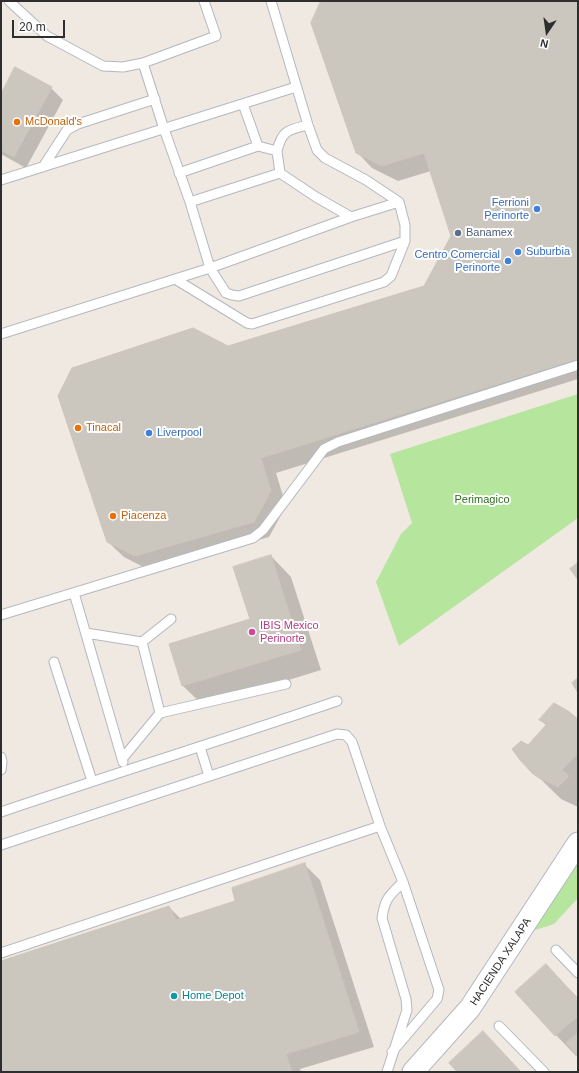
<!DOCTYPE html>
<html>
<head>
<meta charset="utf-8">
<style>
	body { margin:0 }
	#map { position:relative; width:579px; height:1073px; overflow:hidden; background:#efe9e1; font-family:Helvetica,sans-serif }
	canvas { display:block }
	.frame { position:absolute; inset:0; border:2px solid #2e2e2e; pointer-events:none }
	.north { position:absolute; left:527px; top:12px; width:40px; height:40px; -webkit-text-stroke:3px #fff; paint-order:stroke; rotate:193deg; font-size:11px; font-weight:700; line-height:16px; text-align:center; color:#2e2e2e }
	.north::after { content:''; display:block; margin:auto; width:14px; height:18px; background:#2e2e2e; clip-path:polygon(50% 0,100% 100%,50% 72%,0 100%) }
	.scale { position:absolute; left:12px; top:20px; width:53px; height:18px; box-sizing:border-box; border:2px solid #2e2e2e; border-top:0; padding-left:5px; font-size:12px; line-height:14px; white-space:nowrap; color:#2e2e2e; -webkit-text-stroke:3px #fff; paint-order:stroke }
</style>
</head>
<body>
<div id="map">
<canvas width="579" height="1073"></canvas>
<div class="frame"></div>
<div class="north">N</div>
<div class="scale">20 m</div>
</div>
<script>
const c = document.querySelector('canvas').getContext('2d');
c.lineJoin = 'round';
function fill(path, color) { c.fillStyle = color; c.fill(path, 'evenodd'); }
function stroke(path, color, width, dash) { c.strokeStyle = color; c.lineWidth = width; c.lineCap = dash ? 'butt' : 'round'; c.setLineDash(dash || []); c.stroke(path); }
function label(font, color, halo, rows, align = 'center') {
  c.font = font + ' Helvetica,sans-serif'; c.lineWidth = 4; c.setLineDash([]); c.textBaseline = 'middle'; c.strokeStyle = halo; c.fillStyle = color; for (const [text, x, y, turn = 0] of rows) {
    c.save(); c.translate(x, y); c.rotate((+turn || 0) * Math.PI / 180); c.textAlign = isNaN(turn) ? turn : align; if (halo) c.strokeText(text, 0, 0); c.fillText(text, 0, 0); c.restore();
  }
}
const green = new Path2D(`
	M578 394V518L399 646 376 582 401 534 412 523 390 454Z
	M578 860V898L554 924 529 932Z`);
const shadow = new Path2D(`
	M322 1H578V379L276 473 286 506 269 537 151 571 124 557 108 542 228 347 425 286 452 236 431 171 398 181 372 168 357 152Z
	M51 88 63 100 26 168 1 154V96Z
	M271 556 291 577 321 670 204 706 183 686 251 620Z
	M540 720H578V807L561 799 521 760 528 746 547 726Z
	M305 865 320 880 374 1047 300 1069 301 1072H1V962L169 907 181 919 236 902Z
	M546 965 578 998V1055L576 1056 556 1035Z`);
const building = new Path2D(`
	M321 1H578V359L261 458 271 491 254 522 135 556 107 542 58 396 72 368 193 328 228 346 424 286 451 236 424 153 382 166 356 153 311 23Z
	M15 67 52 87 14 157 1 150V94Z
	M271 555 301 650 182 686 169 644 250 619 233 567Z
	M578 563V580L570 569Z
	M578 678V693L572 683Z
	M554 703 568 711 578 719V753L562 770 569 776 558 787 539 778 532 773 520 760 512 749 521 741 528 745 547 724 539 720Z
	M305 863 359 1032 286 1054 292 1072H1V961L169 906 176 920 235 901 232 888Z
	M546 964 578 999V1016L555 1036 515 992Z
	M483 1031 521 1072H457L449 1063Z
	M578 1033V1057L566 1043Z`);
const service = new Path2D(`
	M9 1 47 36 103 66 123 67 143 63 216 36 204 1
	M143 63 164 129 190 202 210 268 226 293 232 295 239 296 405 241
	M243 104 258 146 277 151 280 173
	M277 151C282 130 288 130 308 125
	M43 167 67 130 78 124 155 99
	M179 173 258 146
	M1 180 296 87
	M190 202 280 173 316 197 351 217
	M175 279 247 323 252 324 384 282 391 276 405 241V225L399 202 366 180 325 158 317 150 308 125 271 1
	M1 334 210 268 351 217 399 202
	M74 593 123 762
	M1 615 253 538 263 530 324 449 338 442 578 365
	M86 633 142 642 171 619
	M142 642 160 713
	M54 662 92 781
	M200 747 209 776
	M1 757 2 762 1 770
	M122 759 160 713 286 684
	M1 812C113 774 226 739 337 701
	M1 845 337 734 346 735 352 742 380 826 403 882 439 990 437 999 392 1052
	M556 950 578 973
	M1 953 380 826
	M499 1026 544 1072
	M387 1072 407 1010 406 999 382 918C385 898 389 896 403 882`);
const tertiary = new Path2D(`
	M413 1072 470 1008 578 843`);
const markers = [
	[17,122,4,"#e8710a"],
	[537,209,4,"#3f7fe0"],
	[458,233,4,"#5c6f8a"],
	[518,252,4,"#3f7fe0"],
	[508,261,4,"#3f7fe0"],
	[78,428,4,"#e8710a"],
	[149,433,4,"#3f7fe0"],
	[113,516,4,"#e8710a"],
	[252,632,4,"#d1479c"],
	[174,996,4,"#0f9aa8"]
];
const foodNames = [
	["McDonald's",25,122],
	["Tinacal",86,428],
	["Piacenza",121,516]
];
const shopNames = [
	["Ferrioni",529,203],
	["Perinorte",529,216],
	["Suburbia",526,252,"left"],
	["Centro Comercial",500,255],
	["Perinorte",500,268],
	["Liverpool",157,433,"left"]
];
const serviceNames = [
	["Banamex",466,233]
];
const parkNames = [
	["Perimagico",482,500]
];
const hotelNames = [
	["IBIS Mexico",260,626],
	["Perinorte",260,639]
];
const streetNames = [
	["HACIENDA XALAPA",501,962,-57]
];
const cultureNames = [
	["Home Depot",182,996]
];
fill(green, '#b6e59e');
fill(shadow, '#0003');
fill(building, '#cbc7bf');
stroke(building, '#cbc5ba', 1);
stroke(service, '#b4b7c1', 11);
stroke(tertiary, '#b4b7c1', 23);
stroke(service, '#fff', 9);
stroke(tertiary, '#fff', 21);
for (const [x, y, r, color] of markers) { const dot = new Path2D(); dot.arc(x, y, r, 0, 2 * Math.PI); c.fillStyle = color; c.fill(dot); stroke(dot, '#fff', 1.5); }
label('11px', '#c56008', '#fff', foodNames, 'left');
label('11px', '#366cbe', '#fff', shopNames, 'right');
label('11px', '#4e5e75', '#fff', serviceNames, 'left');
label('11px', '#2c6e1b', '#fff', parkNames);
label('11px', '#b23c85', '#fff', hotelNames, 'left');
label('11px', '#2e2e2e', '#fff', streetNames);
label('11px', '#0d838f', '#fff', cultureNames, 'left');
</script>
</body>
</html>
